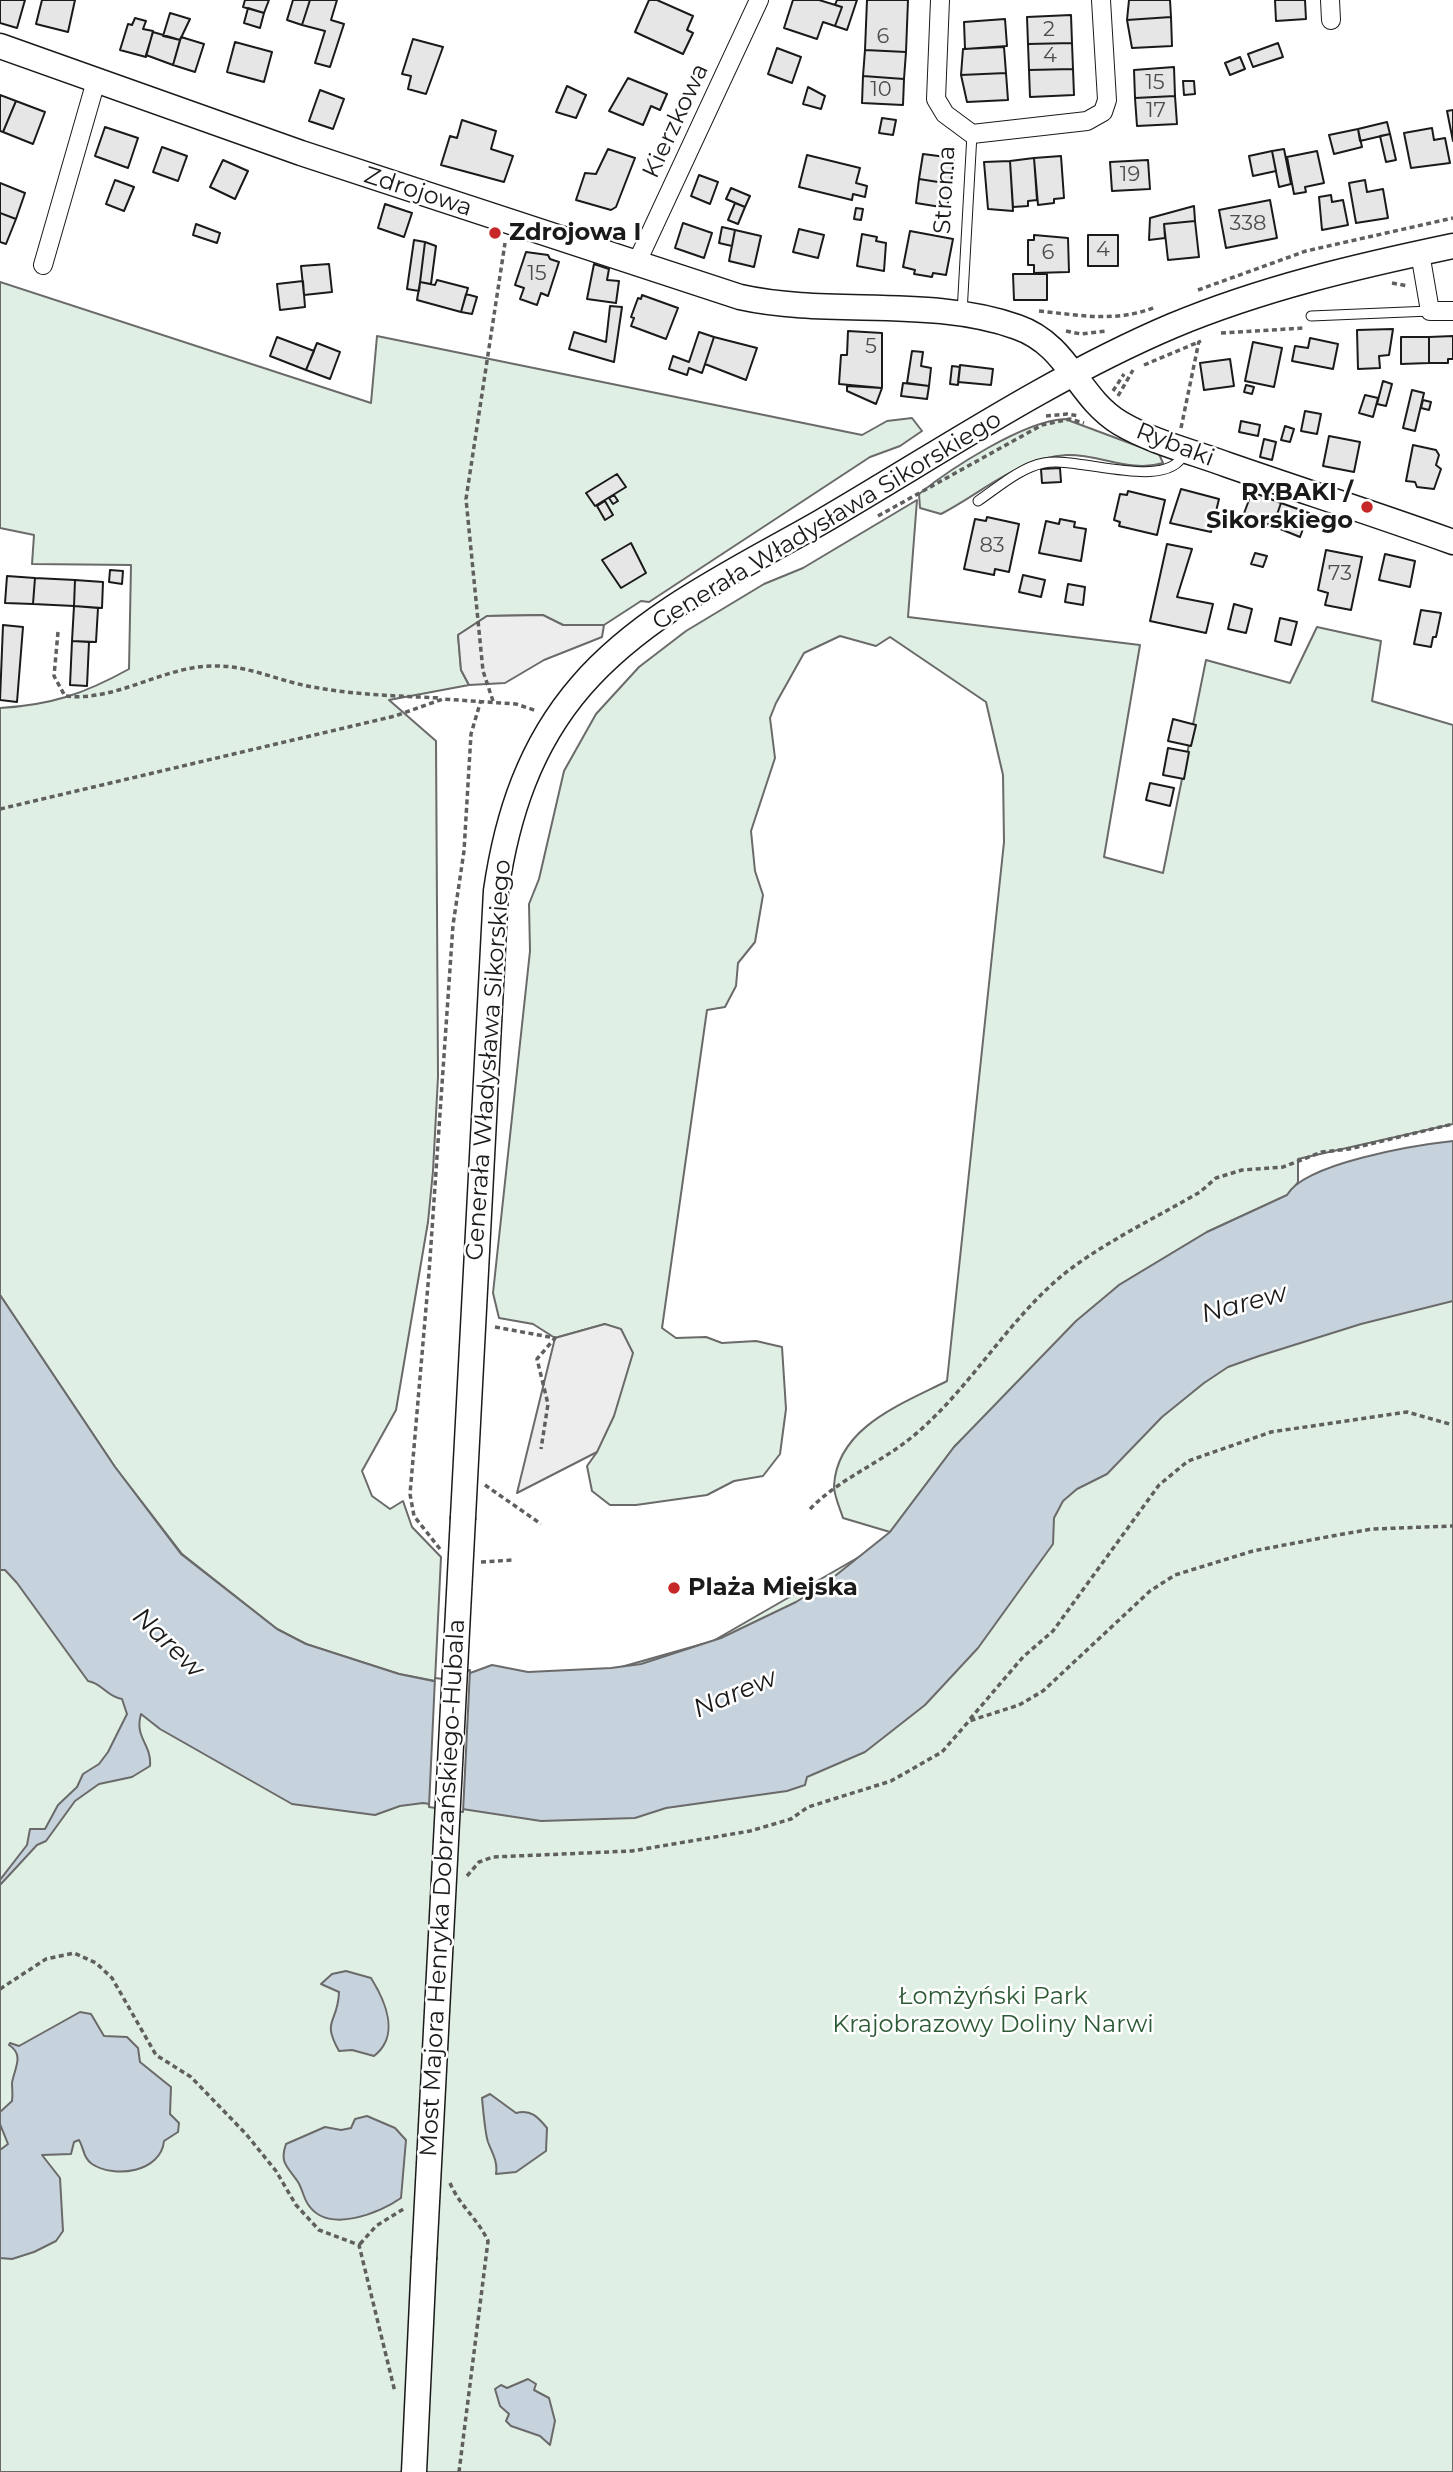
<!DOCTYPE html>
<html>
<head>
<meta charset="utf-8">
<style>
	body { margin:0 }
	canvas { display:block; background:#fff }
</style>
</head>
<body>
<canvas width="1453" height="2472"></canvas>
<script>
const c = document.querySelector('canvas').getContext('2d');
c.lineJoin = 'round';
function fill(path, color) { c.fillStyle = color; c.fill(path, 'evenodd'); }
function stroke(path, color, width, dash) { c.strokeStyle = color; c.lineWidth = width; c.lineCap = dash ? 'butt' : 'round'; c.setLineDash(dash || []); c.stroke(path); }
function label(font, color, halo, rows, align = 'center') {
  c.font = font + ' Montserrat,sans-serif'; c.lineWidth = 5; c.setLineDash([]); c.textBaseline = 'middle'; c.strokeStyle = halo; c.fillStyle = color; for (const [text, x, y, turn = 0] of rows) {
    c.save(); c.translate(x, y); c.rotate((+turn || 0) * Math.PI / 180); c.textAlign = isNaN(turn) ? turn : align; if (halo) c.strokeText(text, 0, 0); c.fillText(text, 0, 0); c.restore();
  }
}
const green = new Path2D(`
	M0 282 371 403 377 336 862 435 887 421 912 418 922 431 900 446 870 457 649 602 641 601 604 625H563L542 615 487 616 458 635 461 670 469 685 389 700 436 741 438 1077 433 1171 428 1222 396 1410 362 1471 372 1496 390 1509 403 1501 412 1527 441 1557 435 1681 399 1674 306 1644 277 1629 182 1554 115 1467 0 1295V708C51 705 84 694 129 669L131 565 32 564 34 535 0 528Z
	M1065 419 1159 454 1163 463C1131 473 1099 454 1067 455 1018 458 982 493 941 514L920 508 919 494C951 468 1024 421 1065 419Z
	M917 500 908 617 1140 645 1104 857 1163 873 1206 660 1290 683 1317 627 1381 641 1372 701 1453 725V1124L1298 1159V1182L1288 1195 1207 1232 1119 1285 954 1447 890 1532 843 1518C840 1508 834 1496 834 1486 837 1427 902 1404 947 1381L1004 842 1003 775 986 702 890 637 876 646 840 636 804 653 776 703 770 718 775 758 751 831 755 871 763 895 755 942 738 963 736 986 725 1007 707 1010 662 1328 676 1338 706 1337 722 1343 756 1341 782 1347 786 1409 780 1454 763 1476 734 1481 707 1495 636 1505H610L592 1491 587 1466 597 1452 605 1324 555 1338 533 1324 499 1318 493 1293 530 951 529 904 539 879 564 771 596 714 639 667 686 631 764 584 803 568Z
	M1453 1215V2472H0V1380L152 1573 325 1680 515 1697 713 1641Z`);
const parking = new Path2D(`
	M543 615 563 625H604L602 637 544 660 505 683 469 685 461 670 458 635 487 616Z
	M605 1324 621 1329 633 1353 614 1416 597 1452 517 1493 555 1338Z`);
const water = new Path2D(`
	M1453 1141V1301L1361 1324 1259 1356 1228 1367 1204 1383 1162 1417 1107 1474 1077 1489 1063 1501 1054 1518 1053 1544 978 1648 925 1705 865 1752 807 1777 805 1785 787 1791 666 1808 635 1818 541 1821 423 1803 400 1806 375 1815 292 1804 160 1729 141 1714C134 1738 152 1744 150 1766L132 1777 99 1784 75 1801 46 1841 37 1845 0 1885V1880L27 1845 30 1829H45L58 1805 77 1787 83 1774 99 1764 108 1752 127 1714 122 1699C107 1697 102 1683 88 1681L17 1583 5 1570H0V1295L115 1467 181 1554 277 1629 306 1644 399 1674 443 1683 492 1665 528 1672 611 1668 641 1664 721 1638 796 1602 825 1584 890 1532 954 1447 1076 1321 1119 1285 1207 1232 1287 1195C1305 1163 1416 1145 1453 1141Z
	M346 1971 371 1978C386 2002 400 2036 374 2056L352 2050 339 2051C321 2019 338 2024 339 1992L321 1984 332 1974Z
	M80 2012 91 2014 104 2036 127 2037 138 2048 140 2062 171 2087 170 2114 179 2123 178 2132 164 2141C161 2172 115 2179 92 2164 83 2158 84 2148 79 2140L74 2142 71 2154 42 2155 60 2178 63 2231 56 2241 34 2252 12 2259 0 2258V2150L8 2144 0 2124V2112L12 2101C13 2094 12 2089 12 2083 14 2069 25 2055 9 2045L10 2043 19 2046Z
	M490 2094 516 2113C531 2109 538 2117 547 2128L546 2151 516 2172 496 2174C498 2161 492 2153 488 2142 485 2133 483 2108 482 2098Z
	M367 2116 395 2128 406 2140 401 2198C380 2213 330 2233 310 2207 304 2201 303 2190 298 2182 288 2167 279 2163 286 2144L325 2127 341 2130 351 2128 355 2119Z
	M528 2379 536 2384 534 2390 549 2398 555 2421 550 2445 540 2436 511 2426 506 2421 509 2414 500 2406 495 2389 501 2385 507 2388Z`);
const pier = new Path2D(`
	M470 1670 463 1812 429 1807 435 1678 443 1679Z`);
const building = new Path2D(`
	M0 0H25L17 28 0 23Z
	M42 0H75L68 32 36 24Z
	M245 0H269L264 13 243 7Z
	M293 0H310L302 25 287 20Z
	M310 0H337L331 20 344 24 330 67 315 63 325 31 302 25Z
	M649 0H657L693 16 687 30 693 33 683 54 635 32Z
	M793 0H819L842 7 835 26 823 22 817 39 784 28Z
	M837 0H857L847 30 835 26 842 7 835 5Z
	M867 0H908L906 52 865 50Z
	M1129 0H1170L1171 17 1127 20Z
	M1275 0H1305L1306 19 1276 21Z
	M248 8 264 13 260 28 244 23Z
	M170 13 190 19 180 40 163 36Z
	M1071 15 1072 43 1028 44 1027 17Z
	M1171 17 1172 46 1132 48 1127 20Z
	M135 18 146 21 143 29 153 31 146 57 120 50 128 24 132 25Z
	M1005 19 1007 46 965 49 964 22Z
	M153 32 180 40 173 65 146 55Z
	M181 37 204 44 195 72 173 65Z
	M413 39 443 47 426 94 408 89 411 76 402 74Z
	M235 42 272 52 264 82 227 72Z
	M1072 43 1073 69 1029 70 1028 44Z
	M1278 43 1283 57 1253 67 1248 54Z
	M1004 47 1006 73 961 75 963 49Z
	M777 48 801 57 792 83 768 74Z
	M865 50 906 52 904 79 863 76Z
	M1240 57 1245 69 1230 75 1225 63Z
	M1174 67 1175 96 1135 98 1134 70Z
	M1073 69 1074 95 1030 97 1029 70Z
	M1006 73 1008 100 967 102 961 75Z
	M863 76 904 79 903 105 862 103Z
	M628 78 667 94 660 110 651 106 643 125 609 111Z
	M1183 81H1194L1195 94 1184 95Z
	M567 86 586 95 576 118 556 112Z
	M808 87 825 96 821 109 803 104Z
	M320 90 344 99 333 129 309 121Z
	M0 95 16 101 3 132 0 131Z
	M1175 96 1177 124 1137 126 1135 98Z
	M16 101 45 112 33 144 3 132Z
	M1453 110V141L1447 111Z
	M882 118 896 120 893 135 879 133Z
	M462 120 496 131 491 149 513 156 504 182 441 165 450 136 457 138Z
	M1387 122 1390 134 1360 141 1358 129Z
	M105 127 138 138 128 168 95 156Z
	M1432 128 1434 140 1445 138 1450 163 1411 168 1404 133Z
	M1358 129 1362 147 1334 154 1329 135Z
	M1390 134 1396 160 1386 162 1380 136Z
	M162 147 187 156 178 181 153 172Z
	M608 149 635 158 616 207 611 210 576 200 585 173 596 174Z
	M1284 149 1291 184 1279 187 1272 151Z
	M1272 151 1276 171 1253 176 1249 156Z
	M1317 151 1324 183 1305 187 1306 192 1294 194 1287 157Z
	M923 154 954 158 951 184 919 179Z
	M807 155 860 168 856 183 867 186 865 197 853 194 852 200 799 187Z
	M1061 156 1064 198 1054 199V203L1038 205 1034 158Z
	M1034 158 1037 200 1028 201V206L1013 207 1010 161Z
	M223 160 248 171 235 199 210 187Z
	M1148 160 1150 189 1112 191 1110 162Z
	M1010 161 1013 211 988 209 984 162Z
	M699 175 718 182 710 204 691 196Z
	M919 179 951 184 947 208 916 203Z
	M115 180 134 187 124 211 106 204Z
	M1365 180 1367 192 1383 189 1388 218 1356 223 1349 183Z
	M0 183 25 193 16 219 0 213Z
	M731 188 750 196 745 207 726 199Z
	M1331 195 1332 202 1343 200 1348 225 1322 230 1319 197Z
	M1270 200 1277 238 1226 248 1219 210Z
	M735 203 745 207 738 224 728 220Z
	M385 204 412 213 404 237 378 228Z
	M1194 206 1195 221 1164 224 1165 238 1149 240 1150 218Z
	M856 208 863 209 861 220 854 219Z
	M0 213 16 219 6 244 0 242Z
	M1195 221 1199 257 1168 260 1164 224Z
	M683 223 712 233 704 258 675 248Z
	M196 224 220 233 217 243 193 235Z
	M722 227 735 230 732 246 719 243Z
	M799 229 824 235 818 258 793 252Z
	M735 230 761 236 754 267 729 261Z
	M910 231 953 239 946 275 933 273 932 277 914 274 915 270 903 267Z
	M862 234 877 237 876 241 886 243 884 271 857 266Z
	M1034 235 1068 238 1069 272 1034 273V265H1028V240H1034Z
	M1088 235H1118V266H1088Z
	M414 240 425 242 419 291 407 289Z
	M425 242 436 246 431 284 420 282Z
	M526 252 548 255 550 259 559 262 548 296 541 293 537 305 520 299 524 288 515 285Z
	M329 264 332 292 304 295 301 266Z
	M594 264 609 269 607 280 619 281 616 303 587 299Z
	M1013 274H1047V300H1014Z
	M437 280 468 288 461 312 417 300 420 282 435 285Z
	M303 281 305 307 280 310 277 284Z
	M466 294 477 297 472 314 461 312Z
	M642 295 678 308 666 339 631 326 634 318 631 317 638 298 641 299Z
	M610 306 622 307 614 362 569 349 574 332 606 342Z
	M1393 329 1389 355 1379 356 1380 368 1358 369 1357 330Z
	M848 331 882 333V388L839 384 841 355H847Z
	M699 332 714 337 702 373 689 368 687 375 669 369 673 356 689 362Z
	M1453 336V359H1448V363H1429V337Z
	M277 337 314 351 306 370 270 356Z
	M714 337 757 348 746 380 705 364Z
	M1401 337H1429V363L1401 364Z
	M1310 338 1338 344 1333 369 1292 361 1295 346 1308 348Z
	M1253 342 1282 348 1274 387 1245 381Z
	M317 343 340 352 330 379 306 370Z
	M912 351 923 352 921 366 931 368 929 386 907 383Z
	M1230 359 1234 386 1204 390 1200 363Z
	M960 365 993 369 991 385 958 382Z
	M952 366 960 367 958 385 950 384Z
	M1383 381 1392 384 1386 406 1377 404Z
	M903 383 929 386 927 399 901 396Z
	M1246 385 1254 387 1252 394 1244 392Z
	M847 386 882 388 876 404 847 391Z
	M1412 390 1424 393 1415 431 1403 428Z
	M1365 395 1378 398 1373 417 1359 413Z
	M1423 400 1431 402 1429 410 1421 408Z
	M1305 411 1321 414 1317 434 1301 431Z
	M1241 421 1260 425 1258 436 1239 432Z
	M1285 426 1294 429 1290 442 1281 440Z
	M1329 436 1360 442 1354 472 1323 466Z
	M1264 439 1276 442 1272 460 1260 457Z
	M1413 445 1436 450 1439 455 1436 465 1441 469 1434 489 1417 487 1415 482 1406 481Z
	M1060 468 1061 482 1042 483 1041 469Z
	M617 474 626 487 595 506 586 493Z
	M1181 489 1219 499 1211 532 1170 523Z
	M1128 491 1165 500 1157 535 1119 526 1120 522 1114 520 1120 494 1127 495Z
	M1252 492 1281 503 1273 526 1243 516Z
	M614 495 618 501 613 504 609 498Z
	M605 501 613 515 605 520 597 506Z
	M1281 503 1309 513 1300 537 1273 526Z
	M987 517 1019 524 1009 572 995 569 994 575 964 569 975 519 986 521Z
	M1060 519 1075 522 1074 527 1086 529 1081 561 1039 553 1046 521 1059 524Z
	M631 543 646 573 621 588 602 560Z
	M1167 544 1192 549 1177 597 1213 604 1206 633 1150 621Z
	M1326 550 1362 557 1351 610 1325 605 1328 593 1318 590Z
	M1255 553 1267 556 1263 567 1251 564Z
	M1385 554 1415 561 1410 587 1379 580Z
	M110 570 123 571 122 584 109 582Z
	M1023 575 1045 580 1041 597 1019 592Z
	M7 576 35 578 33 604 5 603Z
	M35 578 75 580 74 606 33 604Z
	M75 580 103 582 102 608 74 606Z
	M1068 584 1085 587 1083 605 1065 602Z
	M1234 604 1252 609 1246 633 1228 629Z
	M74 606 98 608 96 642 72 641Z
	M1421 610 1441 613 1436 637H1433L1431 647 1414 644Z
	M1280 618 1297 622 1291 645 1275 641Z
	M3 625 23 627 17 702 0 700Z
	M72 641 89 642 87 686 70 685Z
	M1173 719 1196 725 1191 746 1168 741Z
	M1168 748 1189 752 1184 779 1163 775Z
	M1150 783 1174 788 1170 806 1146 800Z`);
const path = new Path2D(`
	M1392 283 1408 286
	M1198 290 1306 251 1453 218
	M1039 311C1079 315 1117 323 1155 307
	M1066 331 1081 334 1107 331
	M1221 333 1304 328
	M1144 365 1201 341
	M1113 391 1124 374
	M1118 396 1133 370
	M1046 416 1067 414 1079 416
	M1181 428 1199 341
	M878 516 1042 425 1070 419 1084 423
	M58 632 54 676 65 696C118 702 162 666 214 666 248 665 281 682 313 687 355 695 398 696 441 698
	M493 701 483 671 466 499 505 243
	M0 809 395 716 443 699 516 704 537 711
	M495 1327 555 1338 537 1359 548 1404 541 1449
	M485 1485 541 1524
	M810 1509C841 1477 884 1462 918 1432 970 1387 1006 1324 1058 1279 1095 1247 1157 1217 1200 1192L1216 1178 1242 1170 1283 1167 1322 1152 1349 1149 1453 1124
	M440 1549 414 1516 410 1494 429 1273 453 925 464 851 471 734 481 700
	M481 1562 513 1560
	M970 1719 1023 1657 1053 1631 1159 1485 1188 1461 1271 1432 1407 1412 1453 1425
	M467 1876 479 1862 493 1857 632 1851 750 1831 791 1819 808 1807 891 1781 942 1752 969 1721 1019 1705 1043 1691 1150 1591 1175 1575 1253 1551 1332 1536 1372 1529 1453 1526
	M0 1989 46 1959 74 1953 96 1963 112 1978 156 2055 191 2077 246 2134 276 2171 296 2205 319 2230 359 2245 395 2392
	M450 2183C459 2205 478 2219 488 2241L459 2472
	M360 2244 376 2226 405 2208`);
const lane = new Path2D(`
	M962 313 972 134
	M1311 316 1430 311
	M978 501C997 488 1021 467 1044 463 1080 456 1166 492 1184 454`);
const street = new Path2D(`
	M940 0 936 99 945 114 972 134 1087 121 1103 112 1107 100 1101 0
	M1330 0 1331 20
	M1420 253 1430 311H1453
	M637 262 759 0
	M43 265 96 81`);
const secondary = new Path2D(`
	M0 46 301 153 740 297C830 317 930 296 1017 327 1069 345 1077 397 1120 423 1152 442 1193 452 1228 465 1303 491 1378 515 1453 542
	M463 1517 496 891C507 815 530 745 581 686 644 613 739 569 821 522 936 455 1050 378 1172 326 1263 288 1358 266 1453 246
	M414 2472 424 2259`);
const secondaryBridge = new Path2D(`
	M424 2259 463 1517`);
const markers = [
	[495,233,7,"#c62828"],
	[1367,507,7,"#c62828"],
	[674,1588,7,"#c62828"]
];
const numberNames = [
	["2",1049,30],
	["6",883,37],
	["4",1050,56],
	["15",1155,83],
	["10",881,90],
	["17",1156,111],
	["19",1130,175],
	["338",1248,224],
	["4",1103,250],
	["6",1048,253],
	["15",537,274],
	["5",871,347],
	["83",992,546],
	["73",1340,574]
];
const streetNames = [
	["Kierzkowa",676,121,-65],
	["Stroma",945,190,-87],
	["Zdrojowa",418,192,18],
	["Rybaki",1175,445,21],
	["Generała Władysława Sikorskiego",827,521,-31],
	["Generała Władysława Sikorskiego",489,1060,-86],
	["Most Majora Henryka Dobrzańskiego-Hubala",443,1888,-87]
];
const poiNames = [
	["Zdrojowa I",509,233],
	["RYBAKI /",1353,493,"right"],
	["Sikorskiego",1353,521,"right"],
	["Plaża Miejska",688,1588]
];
const parkNames = [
	["Łomżyński Park",993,1997],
	["Krajobrazowy Doliny Narwi",993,2025]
];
const waterNames = [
	["Narew",1244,1304,-15],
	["Narew",168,1643,44],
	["Narew",735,1694,-23]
];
fill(green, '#e0efe3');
stroke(green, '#6a6a6a', 2);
fill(parking, '#ededed');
stroke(parking, '#6a6a6a', 2);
fill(water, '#c6d2dc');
stroke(water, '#6a6a6a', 2);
fill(pier, '#fff');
stroke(pier, '#6a6a6a', 2);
fill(building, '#e6e6e6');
stroke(building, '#1a1a1a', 2);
stroke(lane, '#1a1a1a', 11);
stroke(street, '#1a1a1a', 20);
stroke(secondary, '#1a1a1a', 27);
stroke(path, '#5f5f5f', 3.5, [5, 3.5]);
stroke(lane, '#fff', 9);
stroke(street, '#fff', 18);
stroke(secondary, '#fff', 24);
stroke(secondaryBridge, '#1a1a1a', 27, []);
stroke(secondaryBridge, '#fff', 24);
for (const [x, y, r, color] of markers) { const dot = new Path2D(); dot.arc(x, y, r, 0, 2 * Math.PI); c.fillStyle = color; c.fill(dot); stroke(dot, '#fff', 2.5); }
label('21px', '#4d4d4d', null, numberNames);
label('24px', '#1a1a1a', '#fff', streetNames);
label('bold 24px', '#1a1a1a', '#fff', poiNames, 'left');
label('24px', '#2b5a34', '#fff', parkNames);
label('italic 26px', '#1a1a1a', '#fff', waterNames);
</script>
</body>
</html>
